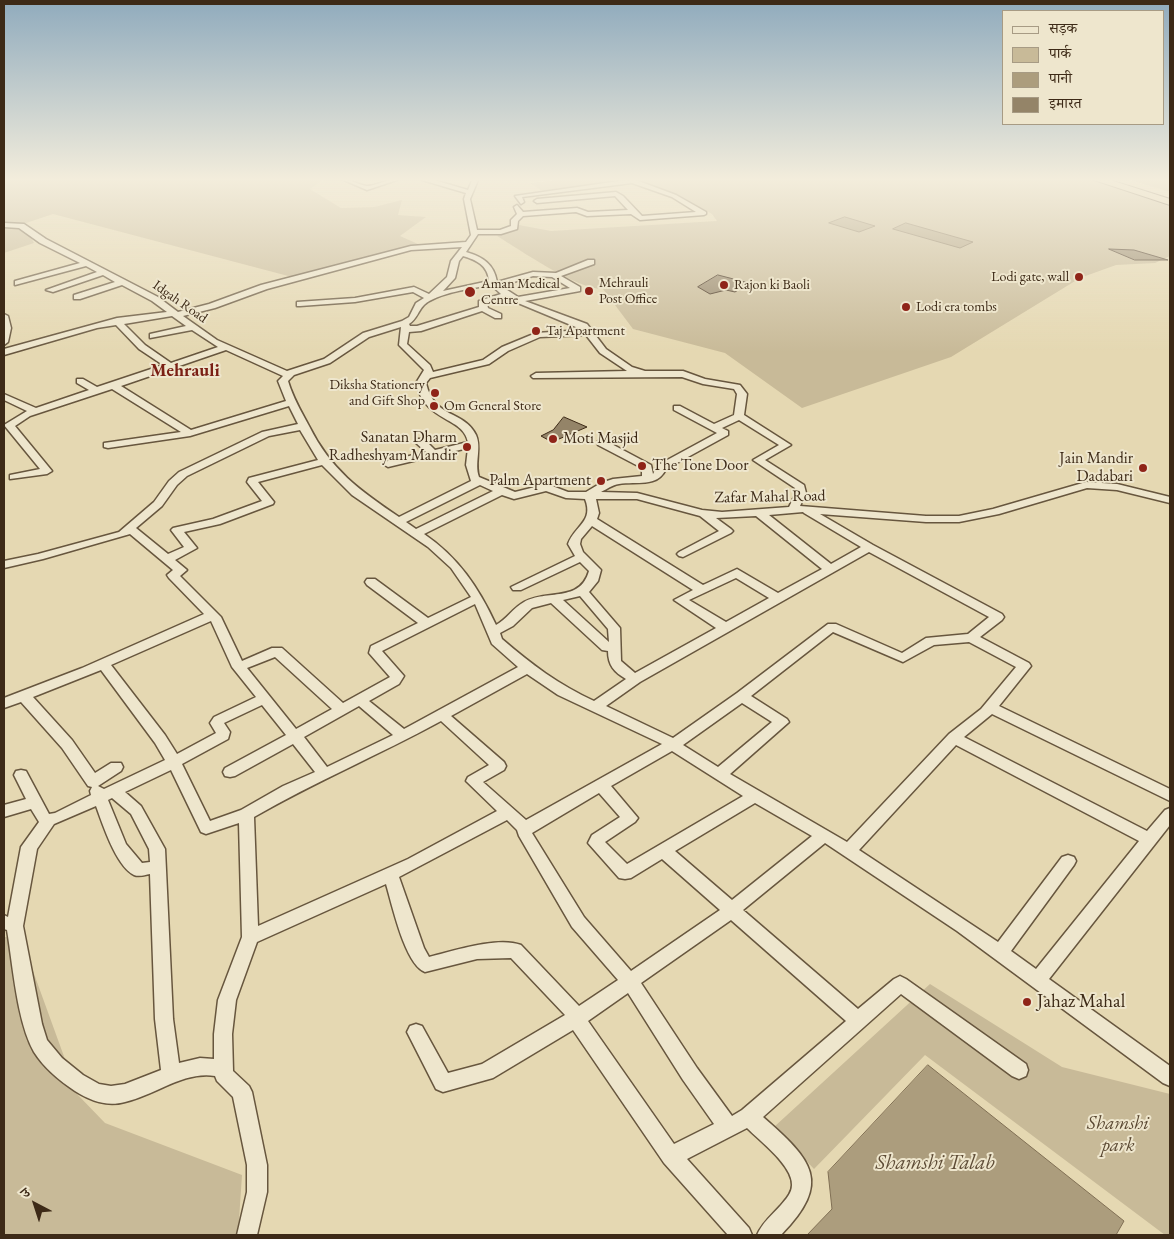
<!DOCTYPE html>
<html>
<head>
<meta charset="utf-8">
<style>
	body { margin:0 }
	#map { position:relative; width:1174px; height:1239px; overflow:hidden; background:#e5d8b2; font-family:"EB Garamond","Noto Serif Devanagari",serif }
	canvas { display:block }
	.frame { position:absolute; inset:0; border:5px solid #3d2a17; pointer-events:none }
	.legend { position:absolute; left:1002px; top:10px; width:162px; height:115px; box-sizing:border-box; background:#eee6cd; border:1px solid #a79b84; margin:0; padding:6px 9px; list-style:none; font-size:15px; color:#3d2a17 }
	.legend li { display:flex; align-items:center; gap:10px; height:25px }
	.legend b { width:25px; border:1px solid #a79b84 }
	.north { position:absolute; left:10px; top:1179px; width:50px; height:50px; -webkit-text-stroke:4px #eee6cd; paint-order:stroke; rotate:320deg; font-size:14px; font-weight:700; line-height:20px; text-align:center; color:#3d2a17 }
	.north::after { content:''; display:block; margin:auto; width:18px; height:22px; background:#3d2a17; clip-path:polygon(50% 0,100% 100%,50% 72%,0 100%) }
</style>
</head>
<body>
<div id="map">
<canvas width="1174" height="1239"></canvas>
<div class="frame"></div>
<ul class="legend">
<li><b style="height:6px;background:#eee6cd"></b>सड़क</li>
<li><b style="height:14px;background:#c8ba98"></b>पार्क</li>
<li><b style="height:14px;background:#ac9d7d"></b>पानी</li>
<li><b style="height:14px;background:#948468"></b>इमारत</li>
</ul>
<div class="north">उ</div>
</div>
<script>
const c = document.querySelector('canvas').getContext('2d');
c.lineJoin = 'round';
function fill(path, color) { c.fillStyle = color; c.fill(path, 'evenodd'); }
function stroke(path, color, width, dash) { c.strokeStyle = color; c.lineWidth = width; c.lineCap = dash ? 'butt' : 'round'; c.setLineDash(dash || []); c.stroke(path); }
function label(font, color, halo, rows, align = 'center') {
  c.font = font + ' "EB Garamond",serif'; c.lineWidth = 4; c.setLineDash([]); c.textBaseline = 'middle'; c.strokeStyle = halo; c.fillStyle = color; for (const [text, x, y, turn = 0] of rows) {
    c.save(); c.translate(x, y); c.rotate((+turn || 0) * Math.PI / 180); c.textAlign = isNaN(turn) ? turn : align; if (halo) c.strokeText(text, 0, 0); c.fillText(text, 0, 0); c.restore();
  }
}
const green = new Path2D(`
	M4 178H326L310 189 341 208 374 207 402 200 398 215 426 217 400 236 418 244 292 277 53 214 23 224 34 243 4 253Z
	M572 178H1086L1170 204V256L1155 263 1116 265 1080 278 951 357 802 408 725 353 633 329 603 289C578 290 520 250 497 236L519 225 551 231 717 221 712 214 680 196 629 179 542 191 530 183Z
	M1123 178H1170V192Z
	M4 937 21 938 78 1095 105 1123 242 1175 238 1235H4Z
	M930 984 1062 1067 1170 1094V1235H1165L925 1055 814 1169 774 1127Z`);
const water = new Path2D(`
	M845 217 875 226 859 232 829 223Z
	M906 223 973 242 960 248 893 229Z
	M928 1065 1124 1221 1116 1235H807L832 1209 828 1172Z`);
const building = new Path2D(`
	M1109 249 1134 250 1168 260H1135Z
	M718 275 749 283 735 292 726 290 710 294 698 287Z
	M564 417 587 427 552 442 541 436 553 430Z`);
const minor = new Path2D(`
	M339 178C350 178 357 185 367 186 375 186 391 178 403 178L367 190Z
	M415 178H427L468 190 473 178H479L470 199 477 230H500L511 226V220L517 214 514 207 517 205 523 212 577 208 588 212 628 210 615 196 537 203 534 201 537 199 616 192 623 196 642 216 696 212 672 197 632 183 522 197 524 202 521 204 515 196 633 179 676 195 706 212V214L704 215 640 220 631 214 587 216 576 212 523 216 518 221 517 229 501 234H478L466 252C483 257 494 264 497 282L533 272 556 273 588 260H594V264L561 276 580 287V291L525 301 587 324 606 349 632 367 645 371H683L705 379 740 385 747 394 744 415 791 445 765 460 804 485 806 493 800 506 926 516H959L993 509 1086 482 1117 484 1170 497V503L1117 490 1087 488 999 514 959 522H926L820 514 873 545 1002 614 1004 617 1002 620 980 637 1029 663 1031 666 999 706 1170 789V801L992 714 964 737 1147 831 1165 810 1170 808V825L1049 979 1170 1066V1086L1163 1083 957 931 825 843 743 910 858 1009 894 979 900 976 906 979 1026 1064 1028 1070 1026 1076 1019 1079 1012 1076 901 994 763 1117C812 1160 833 1182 781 1235H757C762 1223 772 1215 781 1205 786 1199 792 1193 792 1185 793 1166 760 1141 747 1128L687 1159 749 1228 752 1235H728L664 1163 573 1030 493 1078 443 1092 436 1089 407 1032 410 1026 416 1024 422 1026 448 1073 482 1064 565 1015 511 958 477 959 425 972C405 965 392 904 386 884L257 942 236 1000 232 1034 233 1071 249 1086 252 1092 267 1165V1192L257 1235H237L247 1192V1165L233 1097 217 1081 215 1076C183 1071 156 1095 125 1102 107 1107 91 1101 75 1091 60 1081 44 1068 34 1052 17 1022 13 966 7 930L4 929V915L8 917 21 847 39 822 31 809 4 817V805L26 799 14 775 16 771 21 770 26 771 49 814 55 813 91 795 90 791 92 787 88 786 62 748 21 702 4 708V698L82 668 204 614 169 578 167 575 173 570 130 534 43 559 4 568V561L38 554 119 532 154 502 169 481 179 472 262 432 298 424 289 406 190 436 108 448 104 447V443L181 432 112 389 30 416 15 426 52 471 47 474 10 479V475L40 469 4 425 27 411 4 400V394L36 408 89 390 77 383V379H83L97 387 163 365 139 349 116 325 97 328 4 355V349L117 318 167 312 152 301 122 285 80 299H74V295L115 282 103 275 53 292 46 290 97 272 86 266 15 285V281L80 263 40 243 19 228 4 227V223L24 224 46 239 158 297 178 312 209 304 261 285 411 246 466 242 471 235 464 199 466 193ZM462 247 451 261 447 277 429 294 414 287 355 298 297 302V306H300L355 302 413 292 424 298 416 303 409 317 402 321 363 333 324 359 287 371 217 340 183 316 215 308 267 289 411 250ZM463 256C476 260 488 265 489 281L443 291 455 278 459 261ZM533 276 552 277 570 288 518 297 501 286ZM491 285 501 294 479 301V307L417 326H410L409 324C417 319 418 311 424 305 437 293 473 288 491 285ZM506 298 583 330 536 333 502 347 483 360 433 372 430 365 407 344 409 332 421 331 482 311 495 318H501V314L488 308 487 304ZM172 316 186 326 150 334V338L192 330 218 347 171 363 145 345 124 324ZM401 327 399 345 424 370 416 383C425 423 463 416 468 442L435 450 424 439H416V443L426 452 384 462 383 464 388 467 468 448 466 465 471 481 399 517C359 490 331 470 309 426 301 411 293 398 288 381L294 375 330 363 369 337ZM586 335 600 353 627 371 536 373 531 376 533 378 682 377 703 384 734 389 737 394 734 415 714 424 680 406H674V410L717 433 658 465 653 474 651 465 606 441H598V445L642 468V476L613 479 601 483 586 492H568L547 484 515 492 479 477C474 463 482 448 476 435 464 410 434 419 426 383L430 378 489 364 508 351 540 337ZM226 350 283 376 278 381 286 401 191 430 121 386ZM739 420 779 445 753 460 795 488 796 493 789 507 722 512 702 510 637 493 601 492C607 489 612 485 619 484 637 481 657 488 666 469L728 435V431L722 428ZM300 430 318 460 249 478 247 482 262 501 213 519 173 528 171 530 184 547 168 554 136 528 162 506 177 485 187 476 269 436ZM322 465 352 495 428 547 451 568 471 597 428 618 375 579H367L365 582 367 585 418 623 371 646 369 653 390 677 343 703 282 648H272L242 661 221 617 180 576 187 570 175 560 197 548 184 532 220 524 273 504 274 502 258 482ZM480 485 493 491 416 529 406 522ZM546 491 566 498 585 499C594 522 575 525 568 544L575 556 511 587 513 590H521L580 562 589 571C580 603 547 589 524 602 513 608 507 619 496 625 479 588 458 557 424 534L502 495 514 499ZM596 499H637L700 516 719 531 679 552 677 554 679 556 683 557 731 533 733 531 731 529 716 518 756 516 822 569 778 593 737 569 703 585 597 519 599 513ZM803 512 804 513 861 547 831 564 769 515ZM592 526 693 590 674 600 716 628 635 673 621 661 620 628 589 592 598 581 601 570 583 552 580 544 581 539ZM869 552 989 617 968 634 926 638 902 653 836 624H828L737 693 673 738 606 706 640 682ZM736 578 769 598 726 622 689 600ZM580 596 608 629 609 642 563 600ZM551 603 602 650 608 651C608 665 614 672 626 679L594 701C559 685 531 664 502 639L500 633 513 626 532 608ZM475 604 492 644 518 667 404 729 369 701 399 684 404 676 382 651ZM211 621 232 667 256 697 214 717 210 723 216 733 177 754 165 735 111 665ZM833 632 903 662 934 645 969 642 1016 667 981 709 949 734 847 842 730 774 789 722 787 719 751 696ZM275 657 332 709 296 729 247 668ZM101 670 155 743 165 760 104 789 98 786 121 771 123 767 121 763H111L95 773 72 740 33 697ZM527 674 558 695 662 744 526 820 483 782 504 770 506 766 504 762 451 716ZM742 703 772 722 718 767 683 745ZM262 705 286 735 225 768 223 772 225 776 230 777 235 776 293 744 315 772 283 786 241 810 210 821 182 764 228 739 230 732 224 723ZM359 706 393 735 327 767 304 737ZM441 721 489 765 468 777 466 781 497 811 408 859 258 926 254 817C314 782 379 755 441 721ZM956 745 1139 841 1036 969 1011 951 1074 865 1076 861 1074 857 1068 855 1062 857 998 942 859 850ZM672 751 743 796 627 864 605 842 635 822 638 818 611 786ZM171 770 201 832 206 834 239 823 242 937 218 1000 214 1034V1059L200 1058 179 1063 173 1019 165 849 141 806 125 792ZM599 793 620 817 592 835 588 843 619 878 625 879 631 878 662 859 720 910 631 971 584 917 532 833ZM112 798 131 814 149 849 150 862 142 863 126 844 108 800ZM755 803 812 836 732 900 675 851ZM96 806C103 825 116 866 134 875 139 877 145 875 150 874L155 1019 161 1070 125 1084 111 1086 99 1084 83 1075 62 1058 47 1040 42 1024 23 926 37 849 54 824ZM507 820 517 830 519 836 572 927 618 980 579 1006 521 945C498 936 453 951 429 957L424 948 399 877ZM731 920 846 1021 742 1110 732 1116 697 1068 641 983ZM628 993 683 1080 714 1124 674 1144 588 1021Z
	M4 314 8 316 11 328 8 342 4 345Z`);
const highway = new Path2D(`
	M1088 178H1104L1170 199V205Z`);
const markers = [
	[1079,277,5,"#8f2418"],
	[724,285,5,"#8f2418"],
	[589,291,5,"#8f2418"],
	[470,292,6,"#8f2418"],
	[906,307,5,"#8f2418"],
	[536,331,5,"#8f2418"],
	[435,393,5,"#8f2418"],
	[434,406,5,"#8f2418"],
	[553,439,5,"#8f2418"],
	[467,447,5,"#8f2418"],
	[642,466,5,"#8f2418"],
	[1143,468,5,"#8f2418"],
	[601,481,5,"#8f2418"],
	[1027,1002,5,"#8f2418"]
];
const farPoinames = [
	["Lodi gate, wall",1069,277,"right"],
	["Mehrauli",599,283],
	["Post Office",599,299],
	["Aman Medical",481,284],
	["Centre",481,300],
	["Rajon ki Baoli",734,285],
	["Lodi era tombs",916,307],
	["Taj Apartment",546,331],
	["Diksha Stationery",425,385,"right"],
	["and Gift Shop",425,401,"right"],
	["Om General Store",444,406]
];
const farStreetnames = [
	["Idgah Road",180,302,35]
];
const poiNames = [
	["Sanatan Dharm",457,438],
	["Radheshyam Mandir",457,456],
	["Moti Masjid",563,439,"left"],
	["Jain Mandir",1133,459],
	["Dadabari",1133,477],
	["The Tone Door",652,466,"left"],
	["Palm Apartment",591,481]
];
const streetNames = [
	["Zafar Mahal Road",770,497,-1]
];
const farDistrictnames = [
	["Mehrauli",185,371]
];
const nearPoinames = [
	["Jahaz Mahal",1037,1002]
];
const nearParknames = [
	["Shamshi",1118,1124],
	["park",1118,1146]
];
const nearWaternames = [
	["Shamshi Talab",935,1163]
];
fill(green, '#c8ba98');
fill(water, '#ac9d7d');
stroke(water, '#806f54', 1);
fill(building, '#948468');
stroke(building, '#3d2a17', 1);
stroke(minor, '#67563e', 3);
stroke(highway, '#3d2a17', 2);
fill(minor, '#eee6cd');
fill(highway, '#e5d8b2');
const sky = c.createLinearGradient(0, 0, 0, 352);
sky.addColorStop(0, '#90abbd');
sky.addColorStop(0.51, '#f3eddc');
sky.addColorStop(1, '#f3eddc00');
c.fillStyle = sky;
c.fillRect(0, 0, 1174, 352);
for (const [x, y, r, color] of markers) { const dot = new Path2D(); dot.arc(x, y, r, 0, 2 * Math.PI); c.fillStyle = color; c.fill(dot); stroke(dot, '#eee6cd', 2); }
label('14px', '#3d2a17', '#eee6cd', farPoinames, 'left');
label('14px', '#3d2a17', '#eee6cd', farStreetnames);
label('16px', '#3d2a17', '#eee6cd', poiNames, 'right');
label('16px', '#3d2a17', '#eee6cd', streetNames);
label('bold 18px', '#7a1f14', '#eee6cd', farDistrictnames);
label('19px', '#3d2a17', '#eee6cd', nearPoinames, 'left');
label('italic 19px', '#594731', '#eee6cd', nearParknames);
label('italic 21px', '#5e4c36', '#eee6cd', nearWaternames);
</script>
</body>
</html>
